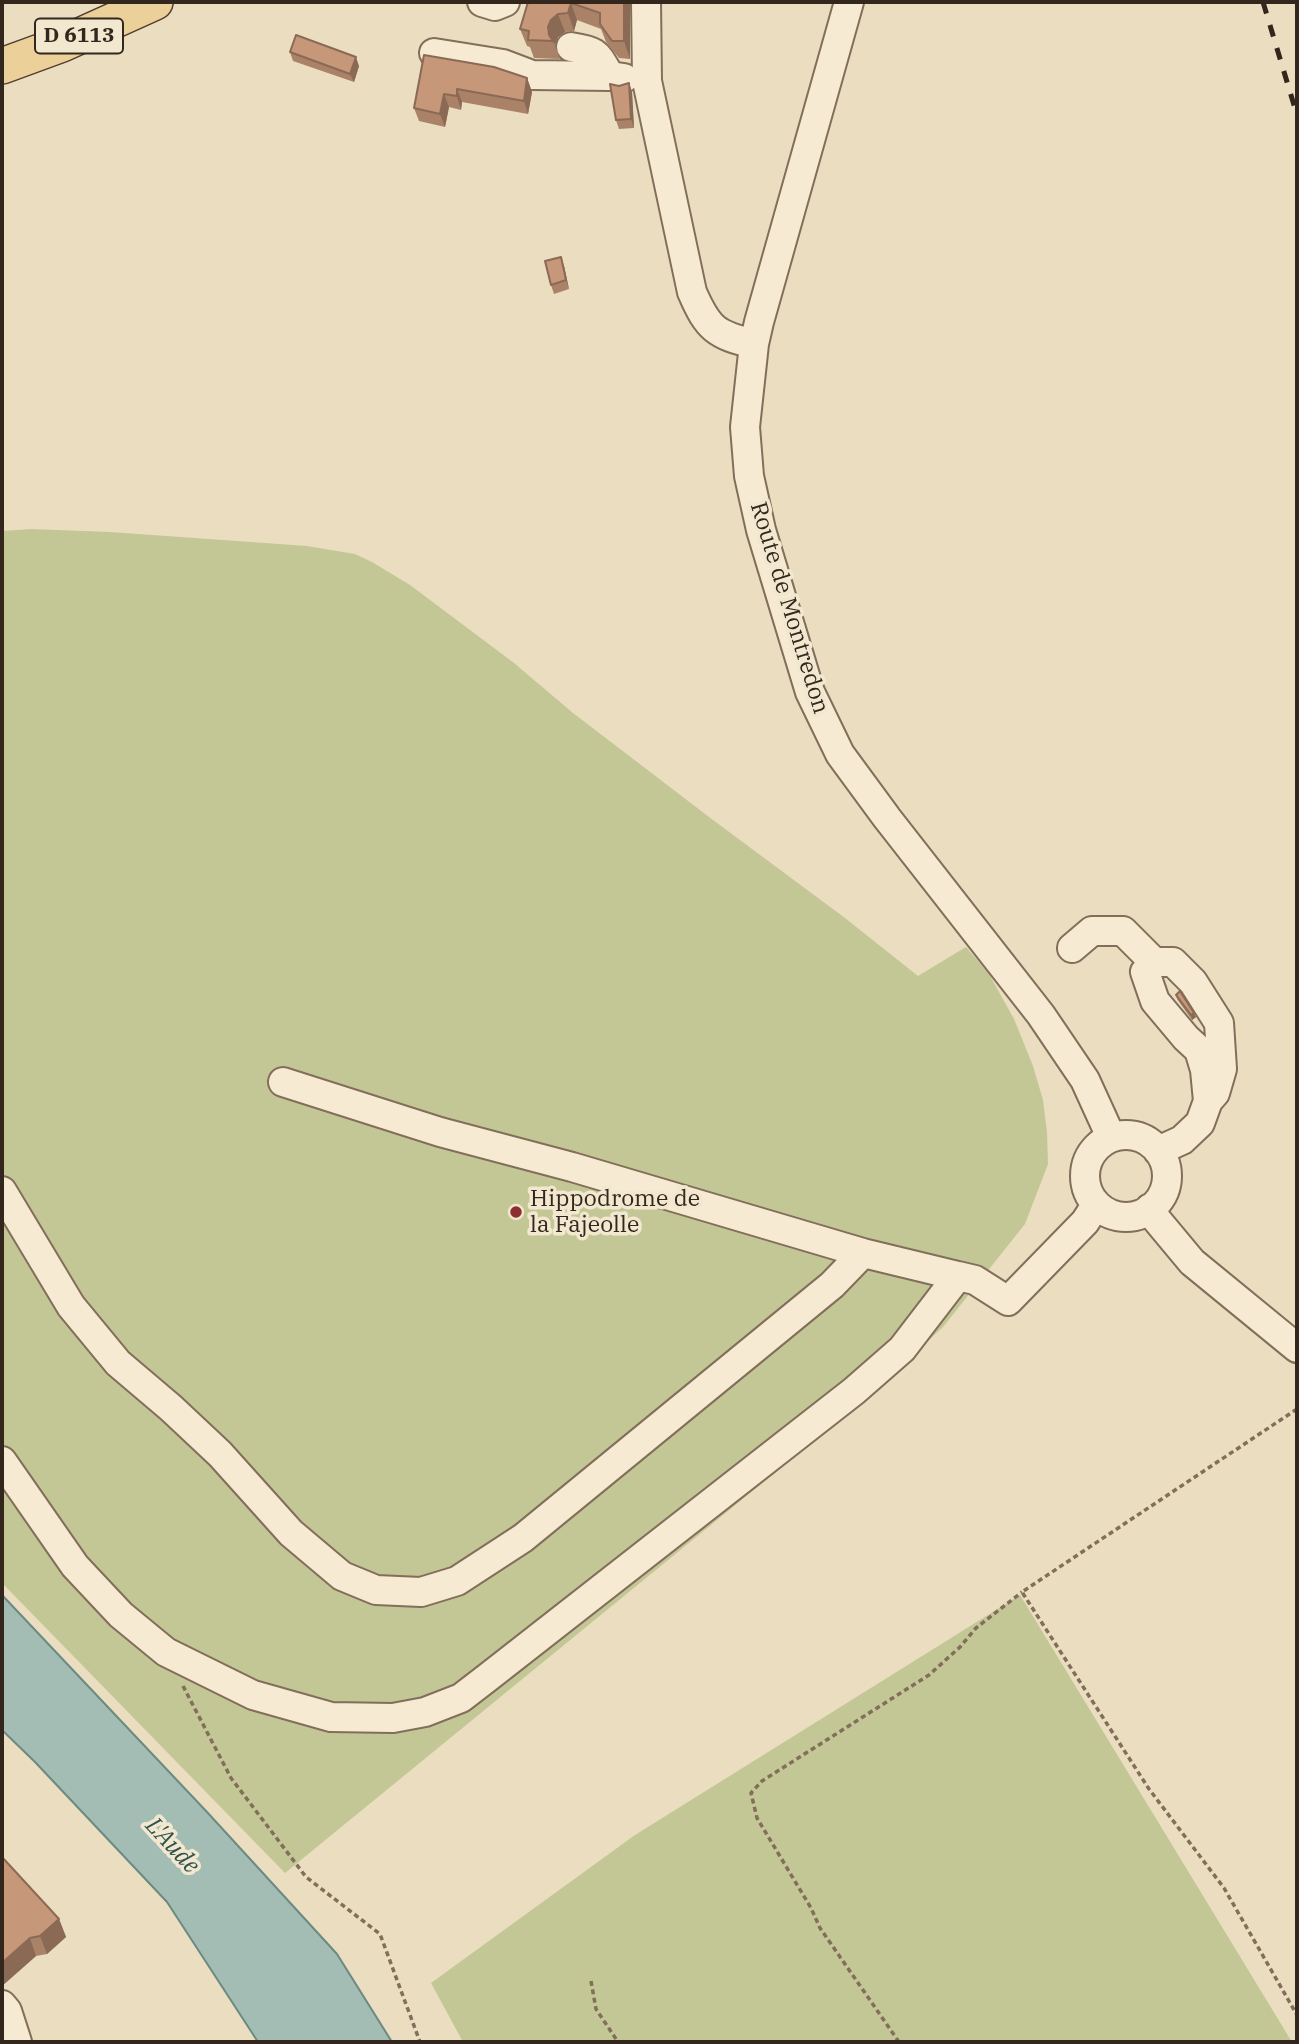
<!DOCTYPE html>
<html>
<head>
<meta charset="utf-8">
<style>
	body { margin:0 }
	#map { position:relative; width:1299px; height:2044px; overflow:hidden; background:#eaddc0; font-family:"IBM Plex Serif",serif }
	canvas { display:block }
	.frame { position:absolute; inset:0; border:4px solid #33271d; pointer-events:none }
</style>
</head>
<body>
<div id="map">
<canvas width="1299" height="2044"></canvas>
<div class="frame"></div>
</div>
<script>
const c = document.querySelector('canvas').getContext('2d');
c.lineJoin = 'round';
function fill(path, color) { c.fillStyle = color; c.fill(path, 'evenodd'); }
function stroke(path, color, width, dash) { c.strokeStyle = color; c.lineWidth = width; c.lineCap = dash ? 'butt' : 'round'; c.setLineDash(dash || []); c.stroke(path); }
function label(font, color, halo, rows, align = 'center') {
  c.font = font + ' "IBM Plex Serif",serif'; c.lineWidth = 7; c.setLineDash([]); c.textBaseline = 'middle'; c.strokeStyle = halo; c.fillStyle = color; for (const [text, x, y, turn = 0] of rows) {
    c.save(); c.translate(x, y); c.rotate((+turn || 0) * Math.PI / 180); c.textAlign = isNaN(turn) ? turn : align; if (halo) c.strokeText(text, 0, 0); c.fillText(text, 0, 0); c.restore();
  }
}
const green = new Path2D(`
	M31 529 110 532 307 546 355 554 372 562 410 585 514 663 573 713 713 820 845 918 918 976 966 947 989 974 1014 1019 1033 1066 1043 1100 1047 1132 1048 1164 1025 1224 943 1327 870 1395 285 1873 2 1583V531Z
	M1020 1595 1292 2042H463L431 1983 635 1835Z`);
const water = new Path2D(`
	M2 1595 207 1812 337 1954 392 2042H258L167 1902 35 1762 2 1730Z`);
const path = new Path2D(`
	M1297 1409 1022 1592 1149 1789 1224 1888 1297 2015
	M183 1686 231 1778 306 1877 380 1934 420 2042
	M591 1981 596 2009 618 2042
	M899 2042 820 1928 811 1908 757 1818 751 1793 762 1781 929 1675 960 1647 976 1628 1022 1592`);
const minor = new Path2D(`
	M482 2 495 6 505 2
	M646 2 647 81 692 292C708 329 716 335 754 344
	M849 2 759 322 754 344 745 427 749 476 761 530 810 692 840 754 887 818 1041 1015 1085 1080 1111 1137
	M571 47C598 51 596 53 610 76L624 78
	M434 53 503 64 532 75 610 76
	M1072 948 1092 931H1123L1154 962
	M283 1082 440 1132 572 1167 863 1253 958 1276
	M1085 1176a41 41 0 1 1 82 0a41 41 0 1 1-82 0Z
	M1158 1151 1182 1140 1200 1123 1208 1101 1215 1093 1222 1069 1219 1023 1193 982 1173 962H1154L1145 972 1155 1001 1186 1038 1199 1050 1205 1070 1208 1101
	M2 1191 71 1306 118 1363 171 1408 220 1454 291 1533 342 1576 376 1590 421 1592 457 1581 523 1538 832 1285 863 1253
	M1150 1208 1157 1220 1192 1262 1297 1348
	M2 1461 75 1566 121 1615 166 1652 253 1695 331 1717 393 1718 425 1712 461 1698 487 1678 854 1391 902 1349 958 1276 975 1280 1008 1301 1085 1222 1096 1205
	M2 2005 7 2011 17 2042`);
const major = new Path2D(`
	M2 66 62 44 155 2`);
const rail = new Path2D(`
	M1263 2 1297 115`);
const wall = new Path2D(`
	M528 2H630V59L619 58 606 42 601 29 577 20 574 31 565 32 558 37 555 45 560 59 534 58 530 47 527 46 520 29Z
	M290 52 359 66 354 82 293 61Z
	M424 55 527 78 532 92 528 114 462 102 461 110 449 107 445 127 419 121 414 108Z
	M629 83 632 92 634 128 619 129 616 120 619 86Z
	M564 266 569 289 554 294 551 285Z
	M1176 995 1196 1017 1192 1020 1177 999Z
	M2 1857 59 1919 66 1937 47 1954 36 1956 2 1986Z`);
const shadedWall = new Path2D(`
	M624 2H630V59L624 41Z
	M571 3 577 20 574 31 568 13Z
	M558 14 565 32 558 37 555 45 549 35 548 27 551 20Z
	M356 57 359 66 354 82 350 74Z
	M527 78 532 92 528 114 524 101Z
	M629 83 632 92 634 128 631 119Z
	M457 89 462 102 461 110 457 96Z
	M444 94 449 107 445 127 440 114Z
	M561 257 564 266 569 289 566 280Z
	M1194 1013 1196 1017 1192 1020 1191 1015Z
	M59 1919 66 1937 47 1954 40 1936Z
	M30 1938 36 1956 2 1986V1963Z`);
const building = new Path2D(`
	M528 2H624V41H612L600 24V13L571 3 568 13 558 14 551 20 548 27 549 35 553 41 528 40 529 31 520 29Z
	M296 35 356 57 350 74 290 52Z
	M424 55 494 67 527 78 524 101 457 89V96L444 94 440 114 414 108Z
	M629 83 631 119 616 120 610 84 619 86Z
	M561 257 566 280 551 285 545 261Z
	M1180 991 1194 1013 1191 1015 1176 995Z
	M2 1857 59 1919 40 1936 30 1938 2 1963Z`);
const markers = [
	[516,1212,7,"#8d2e31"]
];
const shields = [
	[79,36,88]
];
const shieldNames = [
	["D 6113",79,36]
];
const streetNames = [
	["Route de Montredon",789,608,73]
];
const poiNames = [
	["Hippodrome de",530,1199],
	["la Fajeolle",530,1225]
];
const waterNames = [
	["L'Aude",172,1846,47]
];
fill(green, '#c3c795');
fill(water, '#a3bdb4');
stroke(water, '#6b8a81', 2);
stroke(minor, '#826e5a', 32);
stroke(major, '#503d2e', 38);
stroke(path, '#826e5a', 3.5, [5, 3.5]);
stroke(minor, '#f6ead3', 28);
stroke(major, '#ecd09a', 35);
stroke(rail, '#33271d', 5, [12, 12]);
fill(wall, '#aa8268');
fill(shadedWall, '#8b6a55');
fill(building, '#c69779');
stroke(building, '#8b6a55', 2);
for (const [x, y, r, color] of markers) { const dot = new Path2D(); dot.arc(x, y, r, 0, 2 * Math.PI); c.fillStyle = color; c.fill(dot); stroke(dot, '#f2e7cf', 2.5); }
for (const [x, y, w] of shields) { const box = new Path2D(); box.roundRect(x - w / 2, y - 17.5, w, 35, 5); c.fillStyle = '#f2e7cf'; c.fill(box); stroke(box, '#33271d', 2); }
label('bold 21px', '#33271d', null, shieldNames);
label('23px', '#33271d', '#f2e7cf', streetNames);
label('23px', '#33271d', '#f2e7cf', poiNames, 'left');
label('italic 24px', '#2d514e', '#f2e7cf', waterNames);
</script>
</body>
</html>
